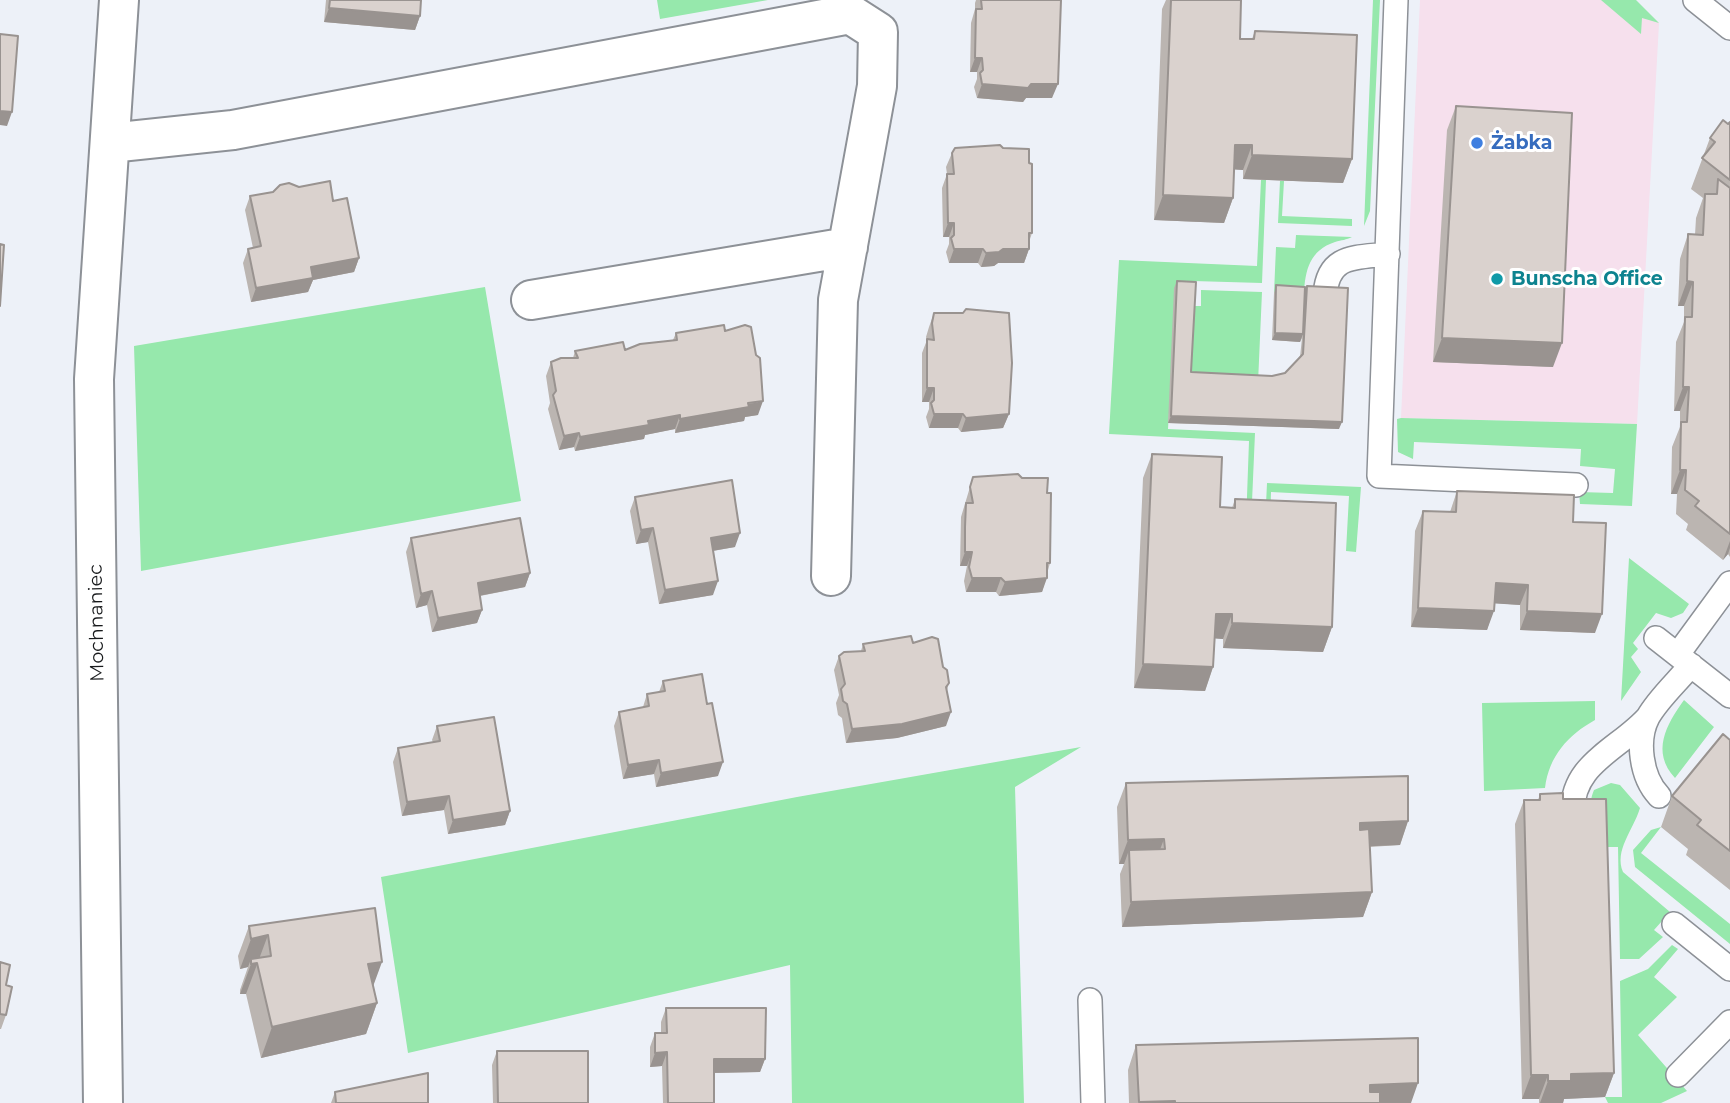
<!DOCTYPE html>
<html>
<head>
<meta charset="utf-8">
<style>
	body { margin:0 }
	canvas { display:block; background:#edf1f8 }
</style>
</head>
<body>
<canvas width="1730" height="1103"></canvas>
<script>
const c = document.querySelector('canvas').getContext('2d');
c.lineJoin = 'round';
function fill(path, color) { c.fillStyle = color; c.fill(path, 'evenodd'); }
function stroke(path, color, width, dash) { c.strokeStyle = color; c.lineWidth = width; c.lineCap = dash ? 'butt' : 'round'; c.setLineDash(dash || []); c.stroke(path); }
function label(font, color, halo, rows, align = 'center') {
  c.font = font + ' Montserrat,sans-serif'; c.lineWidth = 6; c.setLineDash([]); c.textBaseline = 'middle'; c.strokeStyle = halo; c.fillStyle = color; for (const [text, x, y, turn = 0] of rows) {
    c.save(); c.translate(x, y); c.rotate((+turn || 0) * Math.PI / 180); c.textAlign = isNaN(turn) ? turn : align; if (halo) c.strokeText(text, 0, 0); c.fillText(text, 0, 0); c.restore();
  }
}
const commercial = new Path2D(`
	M1420 0H1635L1659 23 1637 424 1401 418Z`);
const green = new Path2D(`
	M657 0H768L660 19Z
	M1373 0H1380L1370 211 1364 226Z
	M1601 0H1636L1659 23 1642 18 1641 34Z
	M1261 180H1266L1262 283 1193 281 1171 379 1168 429 1255 433 1251 525 1246 524 1249 441 1109 434 1119 260 1257 266Z
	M1280 181H1284L1282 216 1352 219V226L1278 223Z
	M1296 235 1352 237C1346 240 1342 240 1335 242 1310 250 1305 270 1304 294L1274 293 1276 247 1295 248Z
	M485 287 521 501 141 571 134 346Z
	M1201 290 1262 292 1258 383 1189 380 1192 306H1201Z
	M1401 418 1637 424 1632 506 1580 504 1579 492 1613 493 1615 469 1580 466 1581 449 1414 442 1413 459 1398 452 1397 419Z
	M1267 483 1361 487 1356 552 1346 551 1349 496 1271 492 1270 525 1265 526Z
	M1629 558 1689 604 1683 613 1671 618 1656 613 1633 643 1638 649 1631 657 1641 672 1621 701Z
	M1684 700 1714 727 1675 778C1651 752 1666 725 1684 700Z
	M1595 701V720C1568 735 1549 756 1545 788L1484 791 1482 703Z
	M1081 747 1015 787 1024 1103H792L790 965 408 1053 381 877 797 797Z
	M1611 783 1620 785 1640 808C1633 831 1614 850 1623 872L1670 912 1654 930 1663 937 1639 959H1620L1618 847H1598C1594 828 1586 808 1594 790Z
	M1661 827 1641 853 1730 924V944L1635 867 1633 850 1651 830Z
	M1672 945 1678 949 1654 977 1677 997 1638 1035 1687 1091 1661 1103H1608L1605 1097H1622L1620 981 1648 969Z`);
const lane = new Path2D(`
	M1396 0 1379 476 1576 485
	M1695 0 1730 28
	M1325 295C1328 254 1355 258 1388 254
	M1656 638 1730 696
	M1678 654 1730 583
	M1659 796C1641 777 1636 740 1648 717 1658 699 1678 681 1691 665
	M1573 815C1569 764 1620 749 1648 717
	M1674 924 1730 969
	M1090 1000 1093 1103
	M1678 1075 1730 1022`);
const street = new Path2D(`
	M110 143 233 130 850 14 878 32 877 86 838 300 831 576
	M531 300 848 247
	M103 1103 94 379 119 0`);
const wall = new Path2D(`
	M326 0H421L420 16 415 30 324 22Z
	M976 0H1061L1052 98H1026L1023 102 977 98 974 87 977 79V72H970L971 23 975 9V3Z
	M1166 0H1241L1240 39H1252L1255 31 1352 159 1343 183 1243 179V170L1234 169 1233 198 1224 223 1154 220 1162 9Z
	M1456 106 1553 367 1433 362 1447 130Z
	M1730 122V557L1728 554 1723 560 1686 530 1688 524 1676 514 1677 494H1671L1672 447 1680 427V411H1674L1676 342 1684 322V306H1678L1680 259 1688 234 1695 235 1696 218 1703 198 1691 189 1710 138Z
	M1003 148 1032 233 1029 242V249L1024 263H998L994 266 981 267 978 263H949L946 252 949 244V237H943L942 188 947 174 946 167 952 153Z
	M250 196 333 201 359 258 354 272 313 280 308 292 251 302 243 263 248 249 253 248 245 210Z
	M1177 281 1191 372 1272 376 1285 373 1300 357 1302 338 1300 342 1272 340 1274 293 1276 285 1305 292 1307 286 1339 429 1168 423 1174 288Z
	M934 313 1009 414 1003 428 961 432 958 428H929L926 417 929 409V402H922V353L927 340 926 337 929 327Z
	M725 331 758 415 745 417 744 421 675 433V429L645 435 644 439 575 451 574 447 559 450 548 409 550 403 546 376 551 362 573 358 575 351 625 350 673 340 676 333Z
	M1152 454 1220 507 1232 508 1235 499 1332 627 1323 652 1223 648V639L1215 638 1213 667 1205 691 1134 688 1143 478Z
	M973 477 1022 478 1047 493 1050 563 1042 592 999 596 996 592H966L964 581 967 566H960L961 517Z
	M1457 491 1573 522 1595 633 1520 630V605L1495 603 1487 630 1411 627 1415 531 1423 511 1450 512Z
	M635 497 735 547 713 551V595L659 604 648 542 636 544 630 511Z
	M411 538 530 573 525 587 480 596 482 610 477 623 432 632 427 605 416 608 406 552Z
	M913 643 943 667 949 683 947 690 946 726 897 738 846 743 842 718 838 715 836 703 839 695 834 670 839 656 861 651 863 644Z
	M663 681 718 776 656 787 654 774 623 779 614 726 619 712 643 707 647 694 659 692Z
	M437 726 510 811 505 825 448 834 444 810 402 816 393 762 398 748 433 742 432 740Z
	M1730 740V890L1686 855 1688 849 1661 827 1672 796Z
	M1126 783 1408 821 1400 845 1370 847 1372 892 1363 917 1122 927 1120 874 1124 864H1119L1117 807Z
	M1540 794 1563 799 1614 1073 1605 1097 1564 1099 1563 1103H1539V1099H1522L1515 824 1524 800H1538Z
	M249 926 373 987 377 1003 366 1034 261 1058 246 994H240V990L248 967 240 969 238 956Z
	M0 962 6 985V1015L1 1029H0Z
	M666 1008 765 1059 760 1072 714 1073V1103H663L662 1066 650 1067V1047L655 1033H661V1022Z
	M1136 1045 1411 1103H1129L1128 1070Z
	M497 1051 588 1103H493L492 1065Z
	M335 1092 428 1103H331Z`);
const shadedWall = new Path2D(`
	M329 8 420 16 415 30 324 22Z
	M975 58H982L977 72H970Z
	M982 84H1058L1052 98H1026L1023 102 977 98Z
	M0 111 12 112 7 126 0 125Z
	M1235 145H1252L1243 170 1226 169Z
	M1252 155 1352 159 1343 183 1243 179Z
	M1163 195 1233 198 1224 223 1154 220Z
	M948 223H954L949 237H943Z
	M954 249H983L978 263H949Z
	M1003 249H1029L1024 263H998L994 266 981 267 986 253Z
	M359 258 354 272 313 280 308 292 251 302 256 288 311 267Z
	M1687 281 1693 282 1684 306H1678Z
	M1275 333 1303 334 1300 342 1272 340Z
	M1442 338 1562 343 1553 367 1433 362Z
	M1683 387H1689L1680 411H1674Z
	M927 388H934L929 402H922Z
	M763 401 758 415 745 417 744 421 675 433 680 419Z
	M934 414H963L958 428H929Z
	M1009 414 1003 428 961 432 966 418Z
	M680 415 675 429 645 435 644 439 575 451 580 437 648 421Z
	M1171 416 1342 422 1339 429 1168 423Z
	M579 433 574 447 559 450 564 436Z
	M1680 470H1686L1677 494H1671Z
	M653 528 648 542 636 544 641 530Z
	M740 533 735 547 706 552 711 538Z
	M1730 541V548L1728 554 1723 560Z
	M965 552H972L967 566H960Z
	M530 573 525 587 473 597 478 583Z
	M972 578H1001L996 592H966Z
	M1047 578 1042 592 999 596 1005 582Z
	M718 581 713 595 659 604 665 590Z
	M1496 583 1528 585 1520 605 1488 603Z
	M432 591 427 605 416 608 421 594Z
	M1418 608 1494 611 1487 630 1411 627Z
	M482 610 477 623 432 632 438 618Z
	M1527 611 1602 614 1595 633 1520 630Z
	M1216 614H1232L1223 639 1207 638Z
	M1232 623 1332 627 1323 652 1223 648Z
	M1143 664 1213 667 1205 691 1134 688Z
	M951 712 946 726 897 738 846 743 852 729Z
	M659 760 654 774 623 779 628 765Z
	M723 762 718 776 656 787 661 773Z
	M449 796 444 810 402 816 407 802Z
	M510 811 505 825 448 834 453 820Z
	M1408 821 1400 845 1351 847 1360 823Z
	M1164 839 1155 863 1129 850 1124 864H1119L1128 840Z
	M1372 892 1363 917 1122 927 1131 902Z
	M268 935 246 994H240L251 964V959L248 967 240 969 251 939Z
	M382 962 371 992 368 964Z
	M377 1003 366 1034 261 1058 272 1027Z
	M667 1052 662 1066 650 1067 655 1053Z
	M714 1059H765L760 1072 709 1073Z
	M1614 1073 1605 1097 1564 1099 1563 1103H1540L1548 1081 1571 1074Z
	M1531 1075H1548L1539 1099H1522Z
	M1418 1083 1411 1103H1364L1370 1085Z
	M1175 1101 1174 1103H1139V1102Z`);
const building = new Path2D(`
	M330 0H421L420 16 329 8Z
	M981 0H1061L1058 84H1031L1028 88 982 84 980 73 983 70 982 58H975L976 9H982Z
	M1171 0H1241L1240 39H1254L1255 31 1357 35 1352 159 1252 155V145H1235L1233 198 1163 195Z
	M0 34 18 36 12 112 0 111Z
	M1456 106 1572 113 1562 343 1442 338Z
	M1723 120 1728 124 1730 122V180L1702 158 1715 142 1710 138Z
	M1000 145 1003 148 1029 149V163L1032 164V233H1029V249H1003L999 252 986 253 983 249H954L951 238 954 235V223H948L947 174H954L952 153 955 148Z
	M1718 179 1730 188V534L1695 506 1699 501 1685 490 1686 470H1680L1681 422H1687L1689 387H1683L1685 317H1692L1693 282 1687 281 1688 234 1703 235 1705 194H1717Z
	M330 181 333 201 347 198 359 258 311 267 313 278 256 288 248 249 261 246 250 196 273 192 280 185 289 183 299 187Z
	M0 244 4 245 0 306Z
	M1177 281 1196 282 1191 372 1272 376 1285 373 1303 354 1307 286 1348 288 1342 422 1171 416Z
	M1276 285 1305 287 1303 334 1275 333Z
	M966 309 1009 313 1012 363 1009 414 966 418 963 414H934L931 403 934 400V388H927V339L934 340 932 323 934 313H963Z
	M724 325 725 331 745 325 751 327 756 355 760 358 763 401 748 403 749 407 680 419V415L648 421 649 425 580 437 579 433 564 436 553 395 556 391 551 362 561 358H578L575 351 623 342 625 350 640 344 677 340 676 333Z
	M1152 454 1222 457 1220 507 1235 508V499L1336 503 1332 627 1232 623V614H1216L1213 667 1143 664Z
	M1018 474 1022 478H1048L1047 493H1051L1050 563H1047V578L1005 582 1001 578H972L969 567 972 552H965V527L966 503H973L970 487 973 477Z
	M732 480 740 533 711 538 718 581 665 590 653 528 641 530 635 497Z
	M1457 491 1574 495 1573 522 1606 523 1602 614 1527 611 1528 585 1496 583 1494 611 1418 608 1423 511 1456 512Z
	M520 518 530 573 478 583 482 610 438 618 432 591 421 594 411 538Z
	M911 636 913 643 932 637 938 639 943 667 947 670 949 683 946 687 951 712 902 724 852 729 847 704 843 701 841 689 845 684 839 656 844 652 865 651 863 644Z
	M702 674 707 704 712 703 723 762 661 773 659 760 628 765 619 712 649 706 647 694 665 691 663 681Z
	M494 717 510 811 453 820 449 796 407 802 398 748 440 741 437 726Z
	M1723 734 1730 740V851L1697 825 1701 820 1672 796Z
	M1408 776V821L1360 823V830L1369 829 1372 892 1131 902 1129 850 1165 849 1164 839 1128 840 1126 783Z
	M1563 793V799H1606L1614 1073 1571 1074V1081H1548V1075H1531L1524 800H1540V794Z
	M375 908 382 962 368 964 377 1003 272 1027 257 963 251 964V959L271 956 268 935 251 939 249 926Z
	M0 962 10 965 6 985 12 987 6 1015 0 1014Z
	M666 1008H766L765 1059H714V1103H668L667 1052 655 1053V1033H667Z
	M1418 1038V1083L1370 1085V1092H1380V1103H1175V1101L1139 1102 1136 1045Z
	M497 1051H588V1103H498Z
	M428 1073V1103H336L335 1092Z`);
const markers = [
	[1477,143,7,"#3f7fe0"],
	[1497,279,7,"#0f9aa8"]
];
const shopNames = [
	["Żabka",1491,143]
];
const cultureNames = [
	["Bunscha Office",1511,279]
];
const streetNames = [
	["Mochnaniec",97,623,-91]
];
fill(commercial, '#f6e0ed');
fill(green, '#96e8ac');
stroke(lane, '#8d9197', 26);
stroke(street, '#8d9197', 42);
stroke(lane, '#fff', 23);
stroke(street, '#fff', 38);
fill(wall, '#bbb5b1');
fill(shadedWall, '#999390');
fill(building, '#dad2ce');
stroke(building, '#999390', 2);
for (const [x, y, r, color] of markers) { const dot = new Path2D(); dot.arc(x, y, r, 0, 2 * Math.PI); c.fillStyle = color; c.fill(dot); stroke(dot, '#fff', 2.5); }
label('bold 19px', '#366cbe', '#fff', shopNames, 'left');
label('bold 19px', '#0d838f', '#fff', cultureNames, 'left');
label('19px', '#181a1c', '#fff', streetNames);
</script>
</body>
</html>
